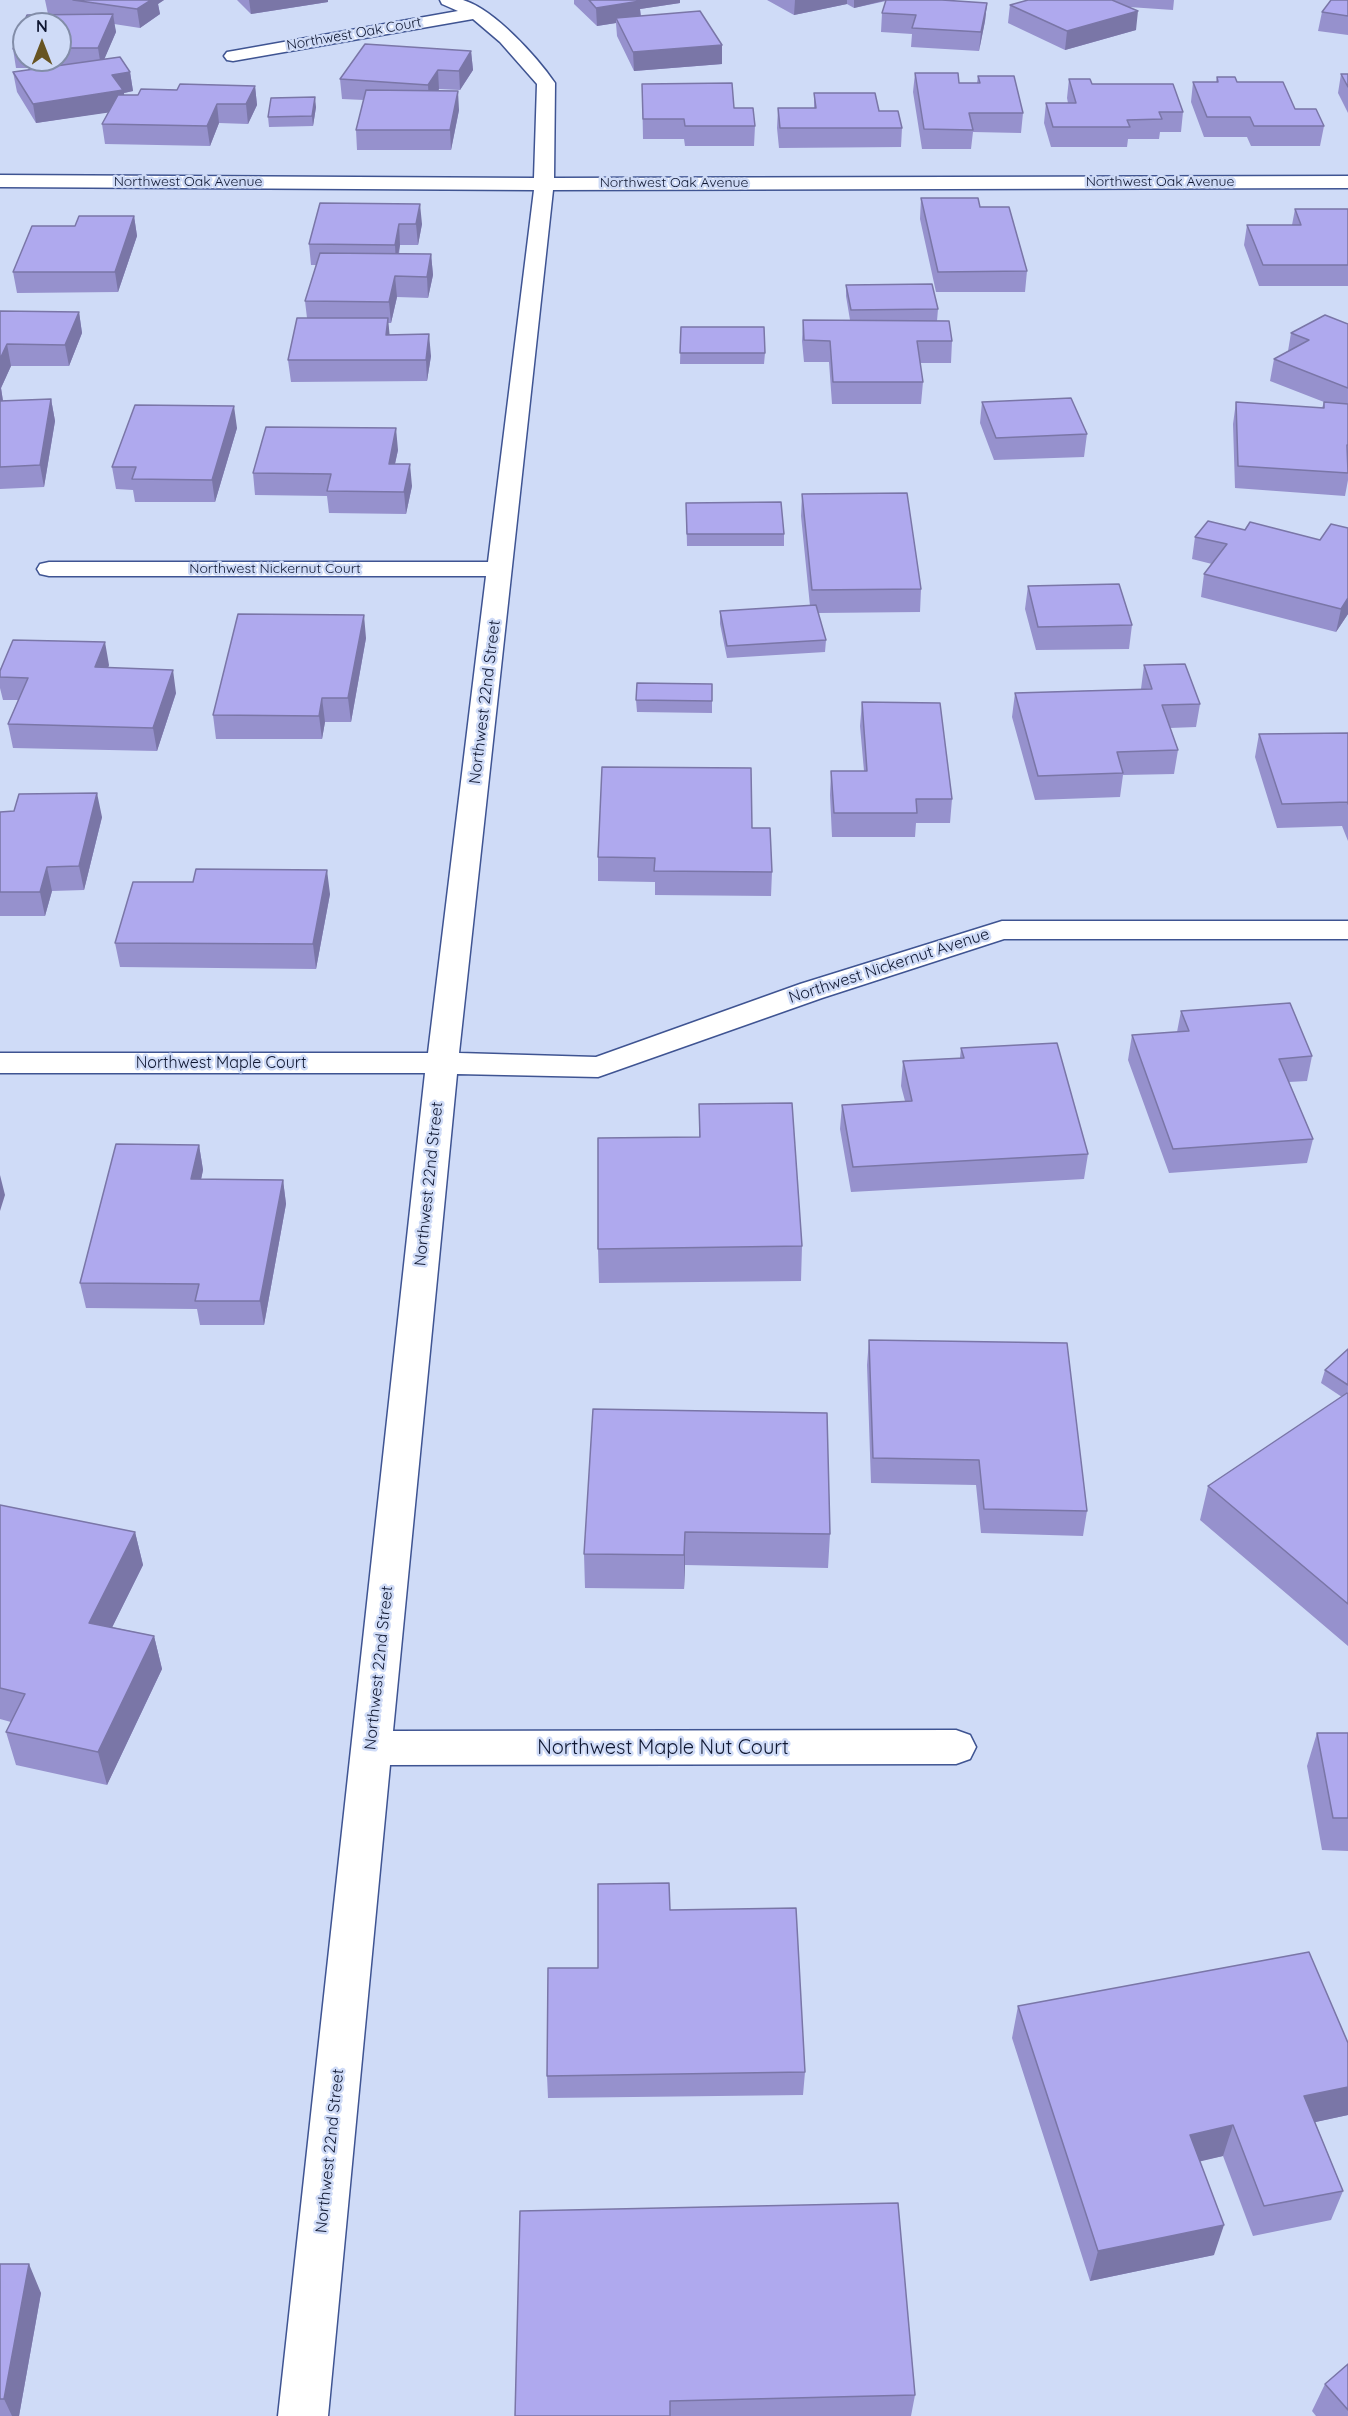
<!DOCTYPE html>
<html>
<head>
<meta charset="utf-8">
<style>
	body { margin:0 }
	#map { position:relative; width:1348px; height:2416px; overflow:hidden; background:#cfdbf7; font-family:Quicksand,sans-serif }
	canvas { display:block }
	.north { position:absolute; left:12px; top:12px; width:60px; height:60px; box-sizing:border-box; background:#cfdbf7; border:2px solid #828da8; border-radius:50%; rotate:0deg; font-size:16px; font-weight:700; line-height:24px; text-align:center; color:#0f1731 }
	.north::after { content:''; display:block; margin:auto; width:21px; height:27px; background:#675422; clip-path:polygon(50% 0,100% 100%,50% 72%,0 100%) }
</style>
</head>
<body>
<div id="map">
<canvas width="1348" height="2416"></canvas>
<div class="north">N</div>
</div>
<script>
const c = document.querySelector('canvas').getContext('2d');
c.lineJoin = 'round';
function stroke(path, color, width, dash) { c.strokeStyle = color; c.lineWidth = width; c.lineCap = dash ? 'butt' : 'round'; c.setLineDash(dash || []); c.stroke(path); }
function fill(path, color) { c.fillStyle = color; c.fill(path, 'evenodd'); }
function label(font, color, halo, rows, align = 'center') {
  c.font = font + ' Quicksand,sans-serif'; c.lineWidth = 5; c.setLineDash([]); c.textBaseline = 'middle'; c.strokeStyle = halo; c.fillStyle = color; for (const [text, x, y, turn = 0] of rows) {
    c.save(); c.translate(x, y); c.rotate((+turn || 0) * Math.PI / 180); c.textAlign = isNaN(turn) ? turn : align; if (halo) c.strokeText(text, 0, 0); c.fillText(text, 0, 0); c.restore();
  }
}
const minor = new Path2D(`
	M440 0C447 0 456 0 463 0 494 9 537 57 555 83L554 178 1348 176V188L553 190 459 1053 596 1057 800 984 1002 921H1348V939H1004L822 998 598 1077 457 1074 393 1731 956 1730 970 1735 976 1747 970 1759 956 1764 390 1765 328 2416H278L425 1073H0V1053H428L486 576H49L40 574 37 569 40 564 49 562H488L534 190 0 187V175L534 178 537 84 500 42 473 19 233 61 227 60 224 56 227 52 233 51 458 11 442 4Z`);
const wall = new Path2D(`
	M45 0H164L158 4 160 14 140 28 114 24 116 32 104 59 120 57 130 72 133 91 124 93V95H138L141 89 177 90 180 84 255 86 257 105 248 124 219 123 210 146 105 144 102 124 108 112 36 123 17 92 13 72 45 68H16L13 49 27 15 48 14ZM24 24H60V60H24Z
	M237 0H328V2L251 14Z
	M574 0H680V3L640 9 641 16 722 45V64L634 71 617 36 616 23 597 26 574 4Z
	M767 0H942L987 3 985 21 979 51 911 47 912 34 881 32 882 13 886 1 854 8 847 4 794 15Z
	M1028 0H1174L1173 10 1129 7 1136 30 1065 50 1008 23 1010 5Z
	M1348 0V35L1318 31 1322 12Z
	M471 51 473 70 460 90 439 89 438 91 459 110 451 150H357L356 130 364 100 342 99 340 79Z
	M915 73 959 83H977L978 76 1023 113 1021 133 973 132 971 149H922L913 92Z
	M1341 74H1348V113L1338 93Z
	M1217 77 1237 82 1295 109 1324 126 1320 146H1251L1247 137H1204L1191 102 1193 82H1216Z
	M1069 79 1092 84 1183 112 1181 132H1160L1159 139H1128L1127 147H1051L1044 123 1046 103H1068L1067 98Z
	M642 84 734 108 755 126 754 146H685L684 139H643Z
	M814 93 879 111 902 128 901 147 779 148 777 128 778 108H814Z
	M316 107 313 126 269 127 268 117Z
	M921 198 980 207 1027 271 1025 292H936L920 219Z
	M320 203 422 224 418 245H400L399 254H431L433 275 428 298 397 297 391 323H388L389 335 431 356 427 381 291 382 288 360 307 318 305 301 316 265H311L309 244Z
	M1295 209H1348V286H1259L1244 245 1247 225H1292Z
	M134 216 137 236 118 292 17 293 13 272 75 226Z
	M846 285 938 309 937 321 952 341 951 363H920L923 382 921 404H832L829 362H804L802 341 803 320H850L846 296Z
	M0 311 79 312 82 333 69 366H11L1 388 3 401 51 399 55 421 44 487 0 489Z
	M1348 324V480L1345 496 1235 488 1233 424 1236 402 1322 408 1324 402 1270 381 1274 359 1288 351 1291 333Z
	M681 327 765 353 764 364H680Z
	M982 402 1087 434 1084 457 994 460 980 423Z
	M237 428 215 502H135L133 490 116 489 112 467Z
	M398 450 395 464 412 486 406 514 329 513 327 496 255 495 253 473Z
	M802 494 921 589 920 612 818 613 826 640 825 652 727 658 720 624V611L810 606 801 516Z
	M686 503 784 534V546H687Z
	M1348 528V614L1336 632 1201 597 1204 574 1212 564 1192 559 1195 537 1245 530 1320 540Z
	M1028 586 1132 625 1129 649 1036 650 1025 609Z
	M366 638 351 722H325L322 739H216L213 715Z
	M109 665 108 668 176 693 157 751 13 748 8 724 18 700H3L0 688V671Z
	M1144 665 1200 704 1196 727 1170 728 1178 750 1174 774 1123 775 1120 797 1035 800 1012 717 1015 693 1141 689Z
	M636 700 712 701V713L637 712Z
	M862 702 952 799 950 823H916L915 837H832L830 795 831 771H864L860 726Z
	M1348 733V841L1342 826 1277 828 1255 757 1259 734Z
	M0 812 102 817 84 890 52 891 45 916H0Z
	M752 828 772 872 771 896 655 895V882L598 881V857Z
	M193 882 330 894 316 969 120 967 115 943Z
	M1181 1011 1312 1056 1307 1081 1289 1082 1313 1139 1307 1163 1169 1173 1128 1060 1132 1035 1177 1032Z
	M961 1048 1088 1154 1084 1179 851 1192 840 1129 842 1105 905 1101 901 1086 903 1061 960 1058Z
	M699 1104 802 1246 801 1281 599 1283 598 1249 699 1137Z
	M199 1145 203 1170 201 1179 283 1180 286 1204 264 1325H200L197 1309 86 1308 80 1283Z
	M869 1340 1087 1511 1083 1536 981 1533 976 1485 871 1483 867 1365Z
	M1348 1349V1646L1200 1520 1208 1486 1342 1397 1321 1383 1325 1370Z
	M827 1413 830 1534 828 1568 685 1565 684 1589 585 1588 584 1554Z
	M0 1505 135 1532 143 1565 112 1627 154 1636 162 1669 107 1785 16 1765 6 1732 11 1722 0 1719Z
	M1317 1733H1348V1851L1322 1850 1307 1766Z
	M670 1910 805 2072 803 2095 548 2098 547 2076 598 1968Z
	M1018 2006 1348 2043V2115L1315 2122 1343 2191 1331 2220 1253 2236 1223 2156 1199 2161 1214 2255 1090 2281 1012 2038Z
	M520 2211 915 2395 911 2416H515Z
	M0 2264 41 2293 19 2416H0Z
	M1348 2364V2416H1316L1312 2411 1325 2384Z`);
const shadedWall = new Path2D(`
	M144 0H164L158 4 160 14 140 28 137 9Z
	M249 0H328V2L251 14Z
	M630 0H680V3L640 9 641 20 616 18V23L597 26 596 8Z
	M795 0H847V4L794 15Z
	M854 0H887L854 8Z
	M987 3 985 21 979 51 981 32Z
	M1138 11 1136 30 1065 50 1067 31Z
	M113 14 116 32 101 67 98 48Z
	M722 45V64L634 71 633 52Z
	M471 51 473 70 460 90 459 71Z
	M438 70 439 89 429 104 428 85Z
	M130 72 133 91 124 93 126 110 36 123 33 104 112 75Z
	M255 86 257 105 248 124 246 104Z
	M458 91 459 110 451 150 450 130Z
	M315 97 316 107 313 126 312 116Z
	M217 104 219 123 210 146 207 126Z
	M420 204 422 224 418 245 416 224Z
	M134 216 137 236 118 292 115 272Z
	M399 224 400 245 396 265 395 245Z
	M431 254 433 275 428 298 427 277Z
	M395 276 397 297 391 323 389 302Z
	M79 312 82 333 69 366 65 345Z
	M388 318 390 339 386 335Z
	M429 334 431 356 427 381 426 360Z
	M7 344 11 366 1 388 4 408 0 418V359Z
	M51 399 55 421 44 487 40 465Z
	M234 406 237 428 215 502 212 480Z
	M396 428 398 450 390 486 389 464Z
	M410 464 412 486 406 514 404 492Z
	M1348 598V614L1336 632 1341 609Z
	M364 615 366 638 351 722 348 698Z
	M105 642 109 665 99 691 95 667Z
	M173 670 176 693 157 751 153 728Z
	M322 698 325 722 322 739 319 716Z
	M97 793 102 817 84 890 79 866Z
	M47 867 52 891 45 916 40 892Z
	M327 870 330 894 316 969 313 944Z
	M199 1145 203 1170 196 1204 191 1179Z
	M0 1175 5 1195 0 1211Z
	M283 1180 286 1204 264 1325 260 1301Z
	M135 1532 143 1565 98 1656 89 1623Z
	M685 1532V1565L684 1589V1555Z
	M154 1636 162 1669 107 1785 98 1752Z
	M1348 2087V2115L1293 2127 1304 2096Z
	M1233 2125 1223 2156 1181 2166 1190 2135Z
	M1224 2225 1214 2255 1090 2281 1098 2251Z
	M29 2264 41 2293 19 2416H12L4 2399Z`);
const building = new Path2D(`
	M73 0H151L137 9Z
	M589 0H639L640 1 596 8Z
	M886 0H942L987 3 981 32 912 28 916 15 882 13Z
	M1028 0H1112L1138 11 1067 31 1010 5Z
	M1331 0H1348V16L1322 12Z
	M700 11 722 45 633 52 616 18Z
	M113 14 98 48H60V24H24V49H13L27 15Z
	M365 44 471 51 459 71 438 70 428 85 340 79Z
	M120 57 130 72 112 75 123 90 33 104 13 72Z
	M915 73H958L959 83H980L978 76H1014L1023 113H969L973 130 924 129Z
	M1341 74H1348V87Z
	M1217 77H1235L1237 82H1283L1295 109H1316L1324 126H1254L1250 117H1207L1193 82H1218Z
	M1069 79H1090L1092 84H1173L1183 112H1159L1162 119 1127 120 1130 127H1053L1046 103H1076Z
	M732 83 734 108H753L755 126H685L684 119H643L642 84Z
	M180 84 255 86 246 104H217L207 126 102 124 118 95H138L141 89 177 90Z
	M366 90 458 91 450 130H356Z
	M814 93H875L879 111H898L902 128H780L778 108H816Z
	M315 97 312 116 268 117 271 98Z
	M921 198H978L980 207H1009L1027 271 938 272Z
	M320 203 420 204 416 224H399L395 245 309 244Z
	M1295 209H1348V265H1263L1247 225H1301Z
	M79 216H134L115 272H13L32 226H75Z
	M320 253 431 254 427 277 395 276 389 302 305 301Z
	M932 284 938 309 851 310 846 285Z
	M0 311 79 312 65 345 7 344 0 359Z
	M1325 315 1348 324V388L1274 359 1309 340 1291 333Z
	M297 318H388L386 335 429 334 426 360H288Z
	M803 320 949 321 952 341H917L923 382H833L830 341 804 340Z
	M681 327H764L765 353H680Z
	M1071 398 1087 434 996 438 982 402Z
	M51 399 40 465 0 467V401Z
	M1236 402 1324 408V402L1348 404V445H1347L1348 473 1238 466Z
	M135 405 234 406 212 480 132 479 136 467H112Z
	M266 427 396 428 389 464H410L404 492 327 491 331 474 253 473Z
	M907 493 921 589 812 590 802 494Z
	M781 502 784 534H687L686 503Z
	M1208 521 1245 530 1250 522 1320 540 1331 524 1348 528V598L1341 609 1204 574 1227 544 1195 537Z
	M1119 584 1132 625 1038 627 1028 586Z
	M816 605 826 640 727 646 720 611Z
	M238 614 364 615 348 698H322L319 716 213 715Z
	M13 640 105 642 95 667 173 670 153 728 8 724 28 678 0 677V671Z
	M1185 664 1200 704 1162 705 1178 750 1117 752 1123 773 1038 776 1015 693 1152 689 1144 665Z
	M637 683 712 684V701L636 700Z
	M862 702 940 703 952 799H916L917 813H834L831 771H867Z
	M1348 733V804V802L1282 804 1259 734Z
	M602 767 751 768 752 828H770L772 872 654 871 655 858 598 857Z
	M97 793 79 866 47 867 40 892H0V812L14 811 19 794Z
	M196 869 327 870 313 944 115 943 133 882H193Z
	M1290 1003 1312 1056 1279 1059 1313 1139 1173 1149 1132 1035 1189 1031 1181 1011Z
	M1057 1043 1088 1154 853 1167 842 1105 912 1101 903 1061 964 1058 961 1048Z
	M792 1103 802 1246 598 1249V1138L700 1137 699 1104Z
	M116 1144 199 1145 191 1179 283 1180 260 1301H195L199 1284 80 1283Z
	M869 1340 1067 1343 1087 1511 984 1509 979 1460 873 1458Z
	M1348 1349V1385L1325 1370Z
	M1347 1393 1348 1394V1604L1208 1486Z
	M593 1409 827 1413 830 1534 685 1532 684 1555 584 1554Z
	M0 1505 135 1532 89 1623 154 1636 98 1752 6 1732 25 1694 0 1688Z
	M1317 1733H1348V1818H1333Z
	M669 1883 670 1910 796 1908 805 2072 547 2076 548 1968H598V1884Z
	M1309 1952 1348 2043V2087L1304 2096 1343 2191 1264 2206 1233 2125 1190 2135 1224 2225 1098 2251 1018 2006Z
	M898 2203 915 2395 670 2401V2416H515L520 2211Z
	M0 2264H29L4 2399H0Z
	M1348 2364V2410L1325 2384Z`);
const farStreetnames = [
	["Northwest Oak Court",354,34,-10],
	["Northwest Oak Avenue",188,182],
	["Northwest Oak Avenue",1160,182],
	["Northwest Oak Avenue",674,183],
	["Northwest Nickernut Court",275,569]
];
const streetNames = [
	["Northwest 22nd Street",485,702,-83],
	["Northwest Nickernut Avenue",889,966,-18],
	["Northwest Maple Court",221,1063],
	["Northwest 22nd Street",429,1184,-84],
	["Northwest 22nd Street",379,1668,-84],
	["Northwest 22nd Street",330,2151,-84]
];
const nearStreetnames = [
	["Northwest Maple Nut Court",663,1748]
];
stroke(minor, '#3f5492', 3);
fill(minor, '#fff');
fill(wall, '#9691cd');
fill(shadedWall, '#7a76a7');
fill(building, '#afa9ee');
stroke(building, '#7a76a7', 1.5);
label('14px', '#0f1731', '#cfdbf7', farStreetnames);
label('16px', '#0f1731', '#cfdbf7', streetNames);
label('20px', '#0f1731', '#cfdbf7', nearStreetnames);
</script>
</body>
</html>
